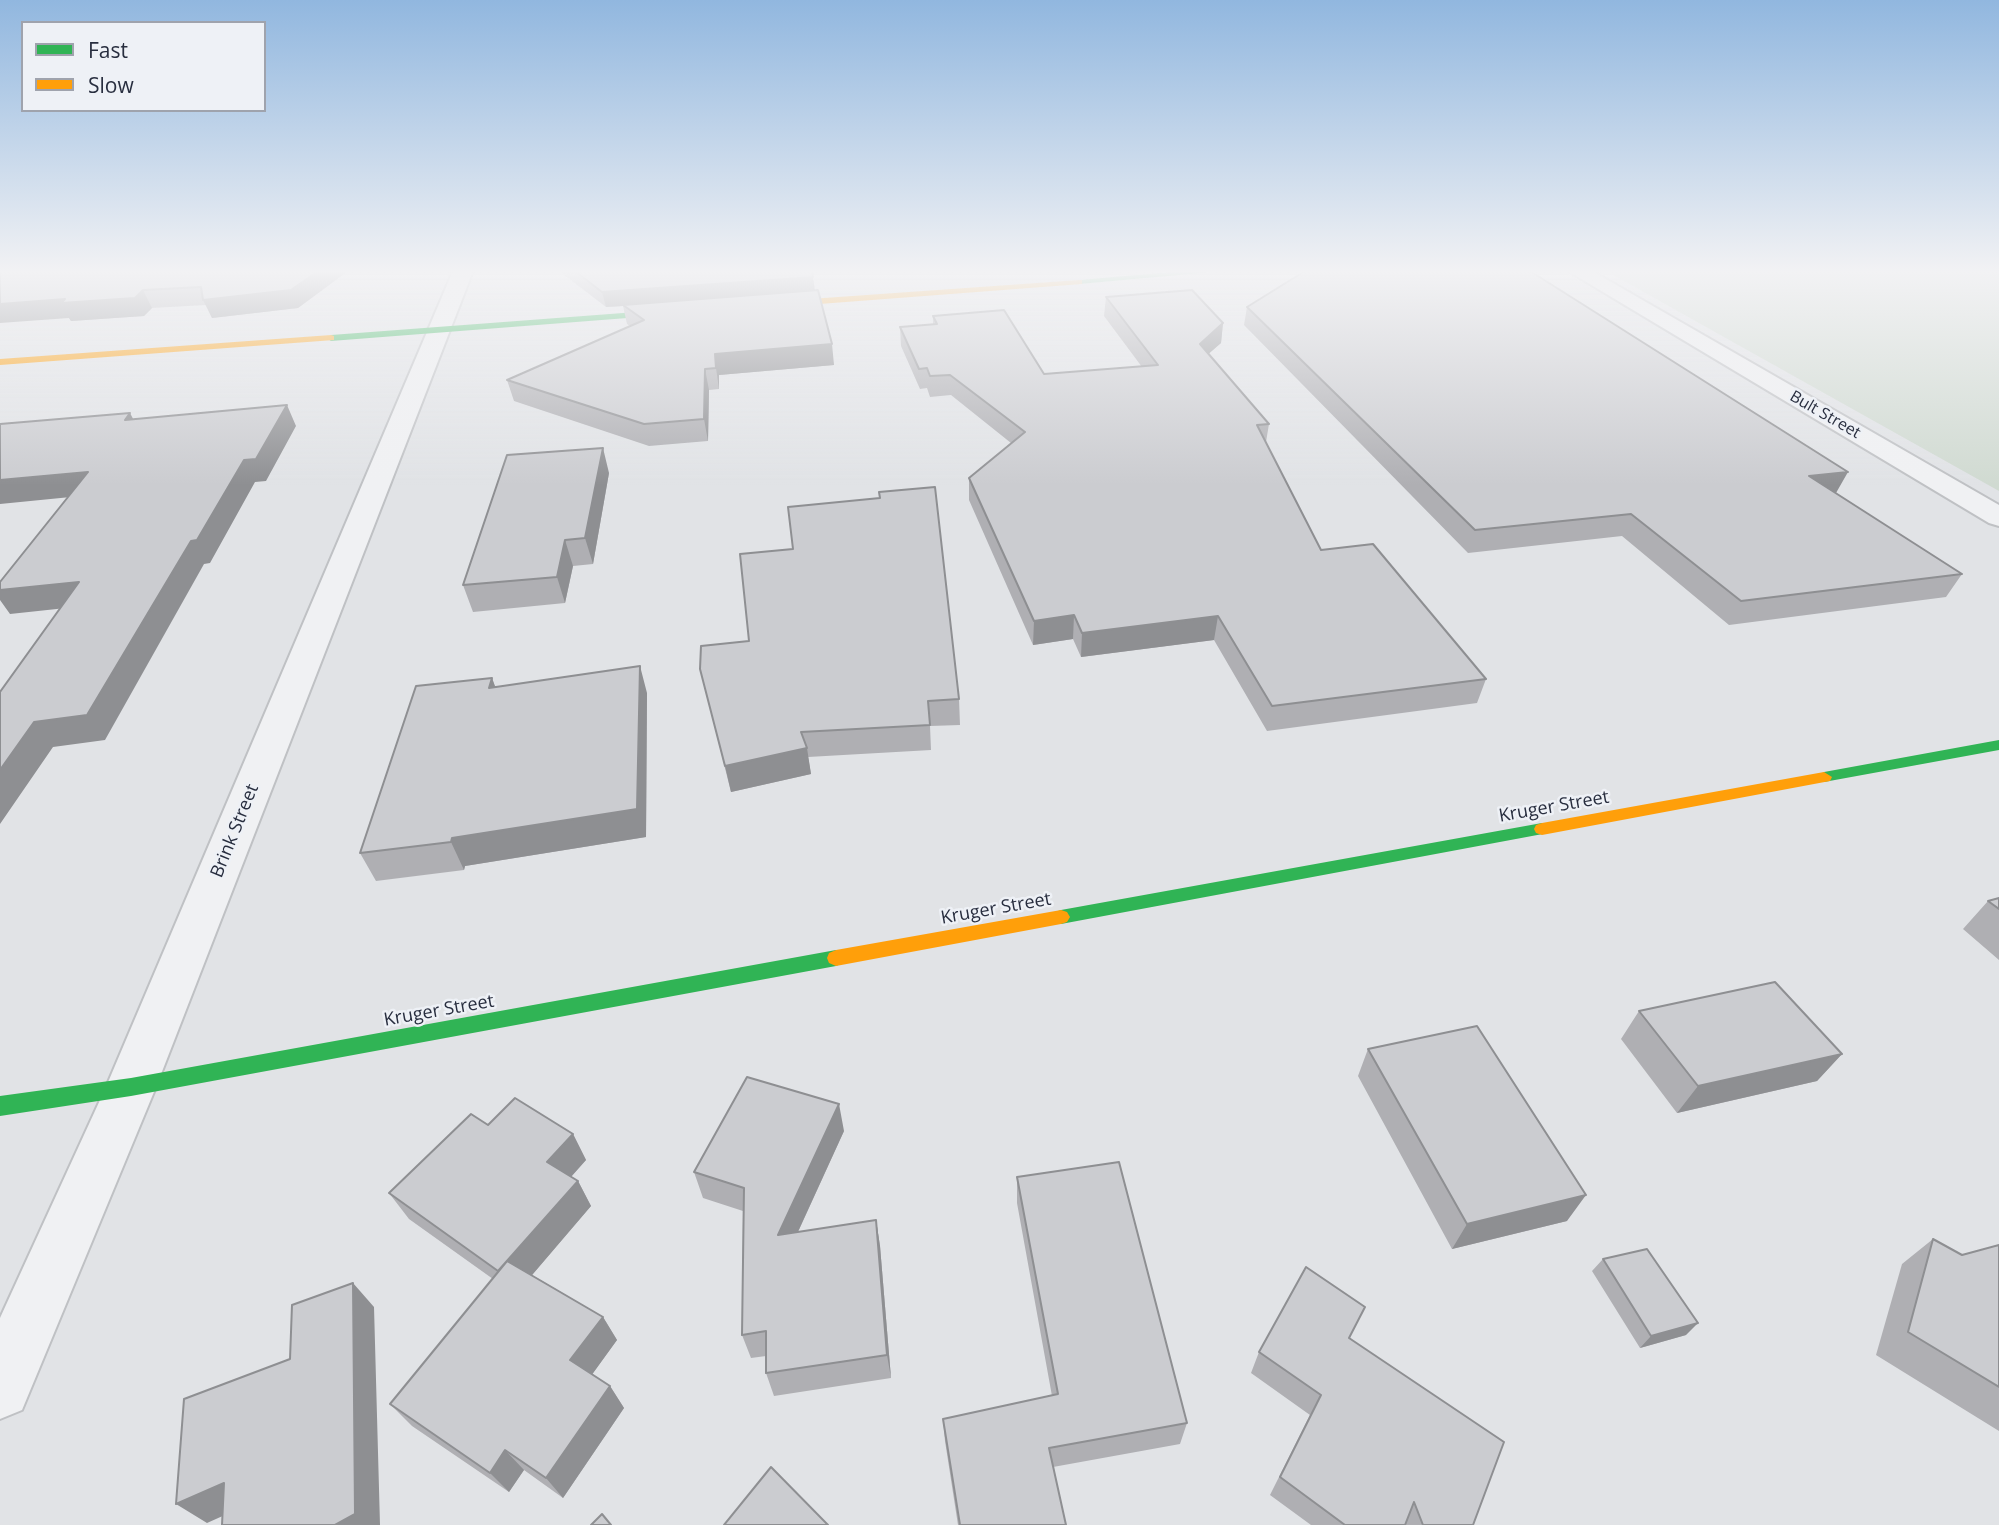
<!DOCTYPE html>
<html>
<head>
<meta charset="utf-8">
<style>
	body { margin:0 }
	#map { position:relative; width:1999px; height:1525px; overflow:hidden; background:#e1e3e6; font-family:"Open Sans",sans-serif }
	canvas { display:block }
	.legend { position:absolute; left:21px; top:21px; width:245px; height:91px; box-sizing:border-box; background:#eef1f6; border:2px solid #9fa3ad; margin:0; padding:9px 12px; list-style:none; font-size:21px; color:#282e3f }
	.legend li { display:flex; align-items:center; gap:14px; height:35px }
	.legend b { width:35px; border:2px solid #9fa3ad }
</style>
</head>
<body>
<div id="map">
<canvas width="1999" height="1525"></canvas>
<ul class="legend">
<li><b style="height:9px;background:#30b455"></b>Fast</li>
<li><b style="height:9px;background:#ff9f0a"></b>Slow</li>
</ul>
</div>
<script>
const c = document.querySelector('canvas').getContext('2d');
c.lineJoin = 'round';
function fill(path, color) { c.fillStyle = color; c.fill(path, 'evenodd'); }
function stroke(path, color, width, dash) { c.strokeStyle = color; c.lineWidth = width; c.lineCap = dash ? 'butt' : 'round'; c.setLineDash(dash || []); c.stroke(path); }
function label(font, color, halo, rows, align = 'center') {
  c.font = font + ' "Open Sans",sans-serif'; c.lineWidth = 5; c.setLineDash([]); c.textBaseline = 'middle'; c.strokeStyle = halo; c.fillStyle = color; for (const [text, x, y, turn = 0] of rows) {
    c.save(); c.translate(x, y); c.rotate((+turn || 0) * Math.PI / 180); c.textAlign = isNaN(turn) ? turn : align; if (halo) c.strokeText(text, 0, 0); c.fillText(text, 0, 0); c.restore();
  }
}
const green = new Path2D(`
	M1606 271H1999V491Z`);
const street = new Path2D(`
	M453 271H473L156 1087 22 1410 0 1419V1318L106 1087Z
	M1568 271H1592L1999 505V526L1989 523Z`);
const fast = new Path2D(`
	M1183 271H1223L1079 284 1075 282 1079 280Z
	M676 309 680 312 679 314 331 341 326 338 331 335Z
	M1999 740V750L1824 782 1816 777 1824 772Z
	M1542 823 1548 825 1550 829 1548 833 1061 924 1055 922 1052 917 1055 912 1061 910Z
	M836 950 843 953 845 958 843 963 836 966 131 1096 0 1116V1096L131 1078Z`);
const slow = new Path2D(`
	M1079 280H1082V284L767 308 763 305 767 302Z
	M331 335 334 336V340L0 365V359Z
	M1824 772 1832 777 1830 781 1542 835 1536 833 1534 829 1536 825 1542 823Z
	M1061 910 1067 912 1070 917 1067 922 1061 924 836 966 829 963 827 958 829 953 836 950Z`);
const wall = new Path2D(`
	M0 271H348L298 308 212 318 206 305 152 308 144 316 71 321 69 318Z
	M559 271H812L815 291 834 365 719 375V389L709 390 708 441 649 446 514 401 507 380 630 326 627 324 623 306 606 307Z
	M1106 297 1223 323 1221 343 1208 354 1269 424 1266 442 1321 550 1486 679 1477 703 1267 731 1214 640 1081 657 1073 639 1033 645 969 500V478L1011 443 951 395 930 397 927 388 920 389 901 346 900 327 933 324V316L1044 374 1142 367 1104 316Z
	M1247 307 1836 493 1962 574 1946 597 1729 625 1622 536 1468 553 1244 325Z
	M609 473 593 564 573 566 565 603 473 612 463 585Z
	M879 492 959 699 960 725 930 726 931 750 808 757 811 774 731 792 700 669 749 641 793 549 880 498Z
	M492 678 495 687 647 693 646 837 465 866 464 870 376 881 360 853Z
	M1999 898V960L1963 929 1988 901Z
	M1639 1011 1842 1054 1817 1081 1677 1113 1621 1039Z
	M1368 1049 1567 1221 1452 1249 1358 1076Z
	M488 1125 573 1134 586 1160 571 1177 578 1181 591 1206 532 1275 603 1317 617 1340 592 1374 610 1386 624 1408 563 1498 524 1470 509 1492 412 1426 390 1404 493 1279 409 1219 389 1193Z
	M844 1131 798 1232 876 1220 880 1246 891 1378 774 1396 766 1373V1356L751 1358 742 1335 743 1211 703 1198 694 1172Z
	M1017 1177 1187 1423 1180 1444 1053 1467 1066 1525H958L945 1441 943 1419 1052 1396 1017 1203Z
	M1933 1239 1962 1255 1999 1245V1431L1876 1355 1902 1264Z
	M1603 1259 1686 1335 1640 1348 1592 1271Z
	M1349 1338 1473 1525H1311L1270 1495 1310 1415 1251 1373 1259 1352Z`);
const shadedWall = new Path2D(`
	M318 271H348L298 308 212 318 203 300Z
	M813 277 815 292 623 305V306L606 307 602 292Z
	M143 290 152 308 144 316 71 321 69 318 0 323V304Z
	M1223 323 1221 343 1197 364 1200 344Z
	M832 344 834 365 719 375V389L716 368 715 354Z
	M705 369 709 390 708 441 704 419Z
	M287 405 296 426 266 481 255 482 210 563 204 564 105 740 53 747 0 824V770L34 722 191 541 244 460Z
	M130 413 141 434 125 420Z
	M603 448 609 473 593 564 585 538Z
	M88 472 101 494 0 504V480Z
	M1848 472 1836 493 1809 476Z
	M565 540 573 566 565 603 557 577Z
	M79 582 94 605 10 614 0 600V590Z
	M1074 615 1073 639 1033 645 1034 621Z
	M1218 616 1214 640 1081 657 1082 633Z
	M640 666 647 693 646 837 465 866 464 870 451 842 452 838Z
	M492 678 502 705 489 688Z
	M807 748 811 774 731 792 725 766Z
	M1842 1054 1817 1081 1677 1113 1698 1086Z
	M839 1104 844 1131 785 1260 778 1235Z
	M573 1134 586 1160 561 1188 547 1162Z
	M578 1181 591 1206 515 1295 498 1271Z
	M1586 1195 1567 1221 1452 1249 1467 1224Z
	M876 1220 880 1246 891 1378 887 1355Z
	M353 1283 374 1307 380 1525H335Z
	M603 1317 617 1340 586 1383 570 1360Z
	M1698 1323 1686 1335 1640 1348 1651 1336Z
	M610 1386 624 1408 563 1498 546 1478Z
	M505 1450 524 1470 509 1492 490 1473Z
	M224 1483 254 1502 207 1523 176 1504Z`);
const building = new Path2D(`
	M0 271H318L291 290 203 300 201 287 143 290 135 298 61 303 65 299 0 304Z
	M575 271H812L813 277 602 292Z
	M1305 271H1530L1848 472 1809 476 1962 574 1741 601 1631 514 1475 530 1247 307Z
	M818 290 832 344 715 354 716 368 705 369 704 419 644 424 507 380 644 320 623 305Z
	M1192 290 1223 323 1200 344 1269 424 1257 425 1321 550 1373 544 1486 679 1272 706 1218 616 1082 633 1074 615 1034 621 969 478 1025 432 950 375 930 376 927 368 919 369 900 327 937 324 933 316 1004 310 1044 374 1158 365 1106 297Z
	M287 405 256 459 244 460 197 540 191 541 87 715 34 722 0 770V692L79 582 0 590V582L88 472 0 480V424L130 413 125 420Z
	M603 448 585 538 565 540 557 577 463 585 507 455Z
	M935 487 959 699 928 701 930 725 801 732 807 748 725 766 700 669 701 646 749 641 740 554 793 549 788 507 880 498 879 492Z
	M640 666 637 809 452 838 451 842 360 853 416 686 492 678 489 688Z
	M1999 898V909L1988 901Z
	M1775 982 1842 1054 1698 1086 1639 1011Z
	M1477 1026 1586 1195 1467 1224 1368 1049Z
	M747 1077 839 1104 778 1235 876 1220 887 1355 766 1373V1331L742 1335 744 1188 694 1172Z
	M515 1098 573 1134 547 1162 578 1181 498 1271 389 1193 471 1114 488 1125Z
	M1119 1162 1187 1423 1049 1448 1066 1525H960L943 1419 1058 1394 1017 1177Z
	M1933 1239 1962 1255 1999 1245V1387L1908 1332Z
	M1647 1249 1698 1323 1651 1336 1603 1259Z
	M507 1261 603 1317 570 1360 610 1386 546 1478 505 1450 490 1473 390 1404Z
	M1306 1267 1365 1307 1349 1338 1504 1442 1473 1525H1423L1414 1502 1405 1525H1345L1280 1477 1321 1395 1259 1352Z
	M353 1283 355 1514 335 1525H222L224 1483 176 1504 184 1399 290 1359 292 1305Z
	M771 1467 828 1525H724Z
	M602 1514 611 1525H591Z`);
const farStreetnames = [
	["Bult Street",1825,415,30]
];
const streetNames = [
	["Kruger Street",1554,807,-10],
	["Brink Street",235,831,-68],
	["Kruger Street",996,909,-10],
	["Kruger Street",439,1011,-10]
];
fill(green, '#d0dad1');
stroke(street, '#bfc1c4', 4);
fill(street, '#f0f1f3');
fill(fast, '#30b455');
fill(slow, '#ff9f0a');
fill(wall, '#afafb3');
fill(shadedWall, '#8e8f92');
fill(building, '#cbccd0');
stroke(building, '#8e8f92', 2);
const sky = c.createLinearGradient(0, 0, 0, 485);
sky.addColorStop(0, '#91b7df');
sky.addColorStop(0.56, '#f2f2f4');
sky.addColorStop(1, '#f2f2f400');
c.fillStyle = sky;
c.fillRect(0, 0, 1999, 485);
label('16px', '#282e3f', '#eef1f6', farStreetnames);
label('18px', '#282e3f', '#eef1f6', streetNames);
</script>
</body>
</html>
